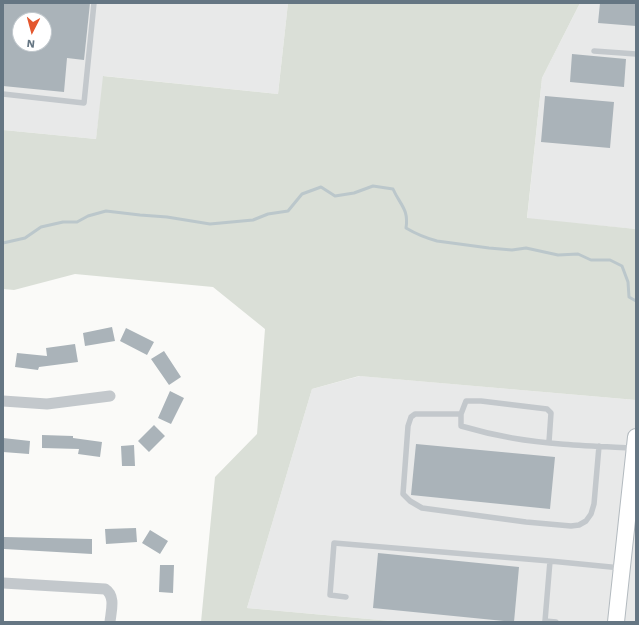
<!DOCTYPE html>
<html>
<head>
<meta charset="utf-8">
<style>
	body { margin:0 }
	#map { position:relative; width:639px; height:625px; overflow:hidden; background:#fafaf8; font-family:"Work Sans",sans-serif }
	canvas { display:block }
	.frame { position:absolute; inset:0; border:4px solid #657683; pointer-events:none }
	.north { position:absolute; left:12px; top:12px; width:40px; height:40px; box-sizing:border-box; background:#fff; border:1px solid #c1c8cd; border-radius:50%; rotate:186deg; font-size:11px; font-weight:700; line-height:16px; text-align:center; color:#657683 }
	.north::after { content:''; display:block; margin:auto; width:14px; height:18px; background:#e4572e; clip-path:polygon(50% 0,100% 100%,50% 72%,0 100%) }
</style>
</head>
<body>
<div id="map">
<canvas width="639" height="625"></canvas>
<div class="frame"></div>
<div class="north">N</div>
</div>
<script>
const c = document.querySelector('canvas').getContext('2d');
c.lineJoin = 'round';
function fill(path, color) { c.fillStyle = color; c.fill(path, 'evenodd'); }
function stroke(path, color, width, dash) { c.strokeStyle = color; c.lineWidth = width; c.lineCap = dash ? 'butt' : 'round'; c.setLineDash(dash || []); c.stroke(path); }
const built = new Path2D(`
	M3 3H288L278 94 104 76 96 139 3 130ZM20 20H44V44H20Z
	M580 3H636V229L527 219 542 78Z
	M360 376 636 400V622H402L247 608 312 389Z`);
const green = new Path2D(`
	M288 3H580L542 78 527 218 636 229V400L359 376 312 389 247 608 402 622H201L215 477 257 434 265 329 213 287 75 274 14 290 3 289V130L96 139 103 76 278 94Z`);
const stream = new Path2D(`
	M3 243 25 238 41 227 63 222H77L88 216 106 211 140 215 167 217 210 224 253 220 268 214 288 211 302 194 321 187 335 196 354 193 373 186 393 189C400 205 409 209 406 228 416 234 426 238 437 241L489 248 512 250 526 248 558 255 578 254 591 260H610L622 266 628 282 629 297 636 301`);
const building = new Path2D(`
	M3 3H90L84 60 67 58 64 92 3 86ZM20 20H44V44H20Z
	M600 3H636V26L598 23Z
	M572 54 626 59 624 87 570 82Z
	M545 96 614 102 610 148 541 142Z
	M112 327 115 341 85 346 83 333Z
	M126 328 154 342 147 355 120 341Z
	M75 344 78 362 39 367 38 370 15 367 17 353 47 356 46 348Z
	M164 351 181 377 169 385 151 359Z
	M170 391 184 398 171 424 158 418Z
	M154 425 165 436 149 452 138 441Z
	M42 435 73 436V438L102 442 100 457 78 454 79 449 42 448Z
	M3 438 30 441 29 454 3 452Z
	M416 444 555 457 550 509 411 495Z
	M134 445 135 466H122L121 446Z
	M136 528 137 542 106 544 105 529Z
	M150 530 168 541 160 554 142 543Z
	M4 537 92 539V554L4 549Z
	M378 553 519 567 514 622 373 608Z
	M160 565H174L173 593 159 592Z`);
const lane = new Path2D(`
	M594 51 636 54
	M3 94 84 103 94 3
	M461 414 466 401H481L547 409 551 413 549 442
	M599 446 594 504 591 514 586 521 579 525 571 526 526 522 422 508 410 501 403 494 408 426 411 417 415 414H461V426C478 431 495 435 512 438 552 445 593 446 633 448
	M346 597 330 595 334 543 550 561
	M556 622 545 621 550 561 621 568`);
const street = new Path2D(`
	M3 401 47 404 110 396
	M3 583 105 589C116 596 111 611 110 622`);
const secondary = new Path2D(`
	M616 622 636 437`);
fill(built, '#e8e9e9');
fill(green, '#dadfd7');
stroke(stream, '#bbc7cb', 3);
fill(building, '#aab3b9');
stroke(secondary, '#b3babf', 18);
stroke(lane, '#c3c8cc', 5.5);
stroke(street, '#c3c8cc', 11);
stroke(secondary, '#fff', 16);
</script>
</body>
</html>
